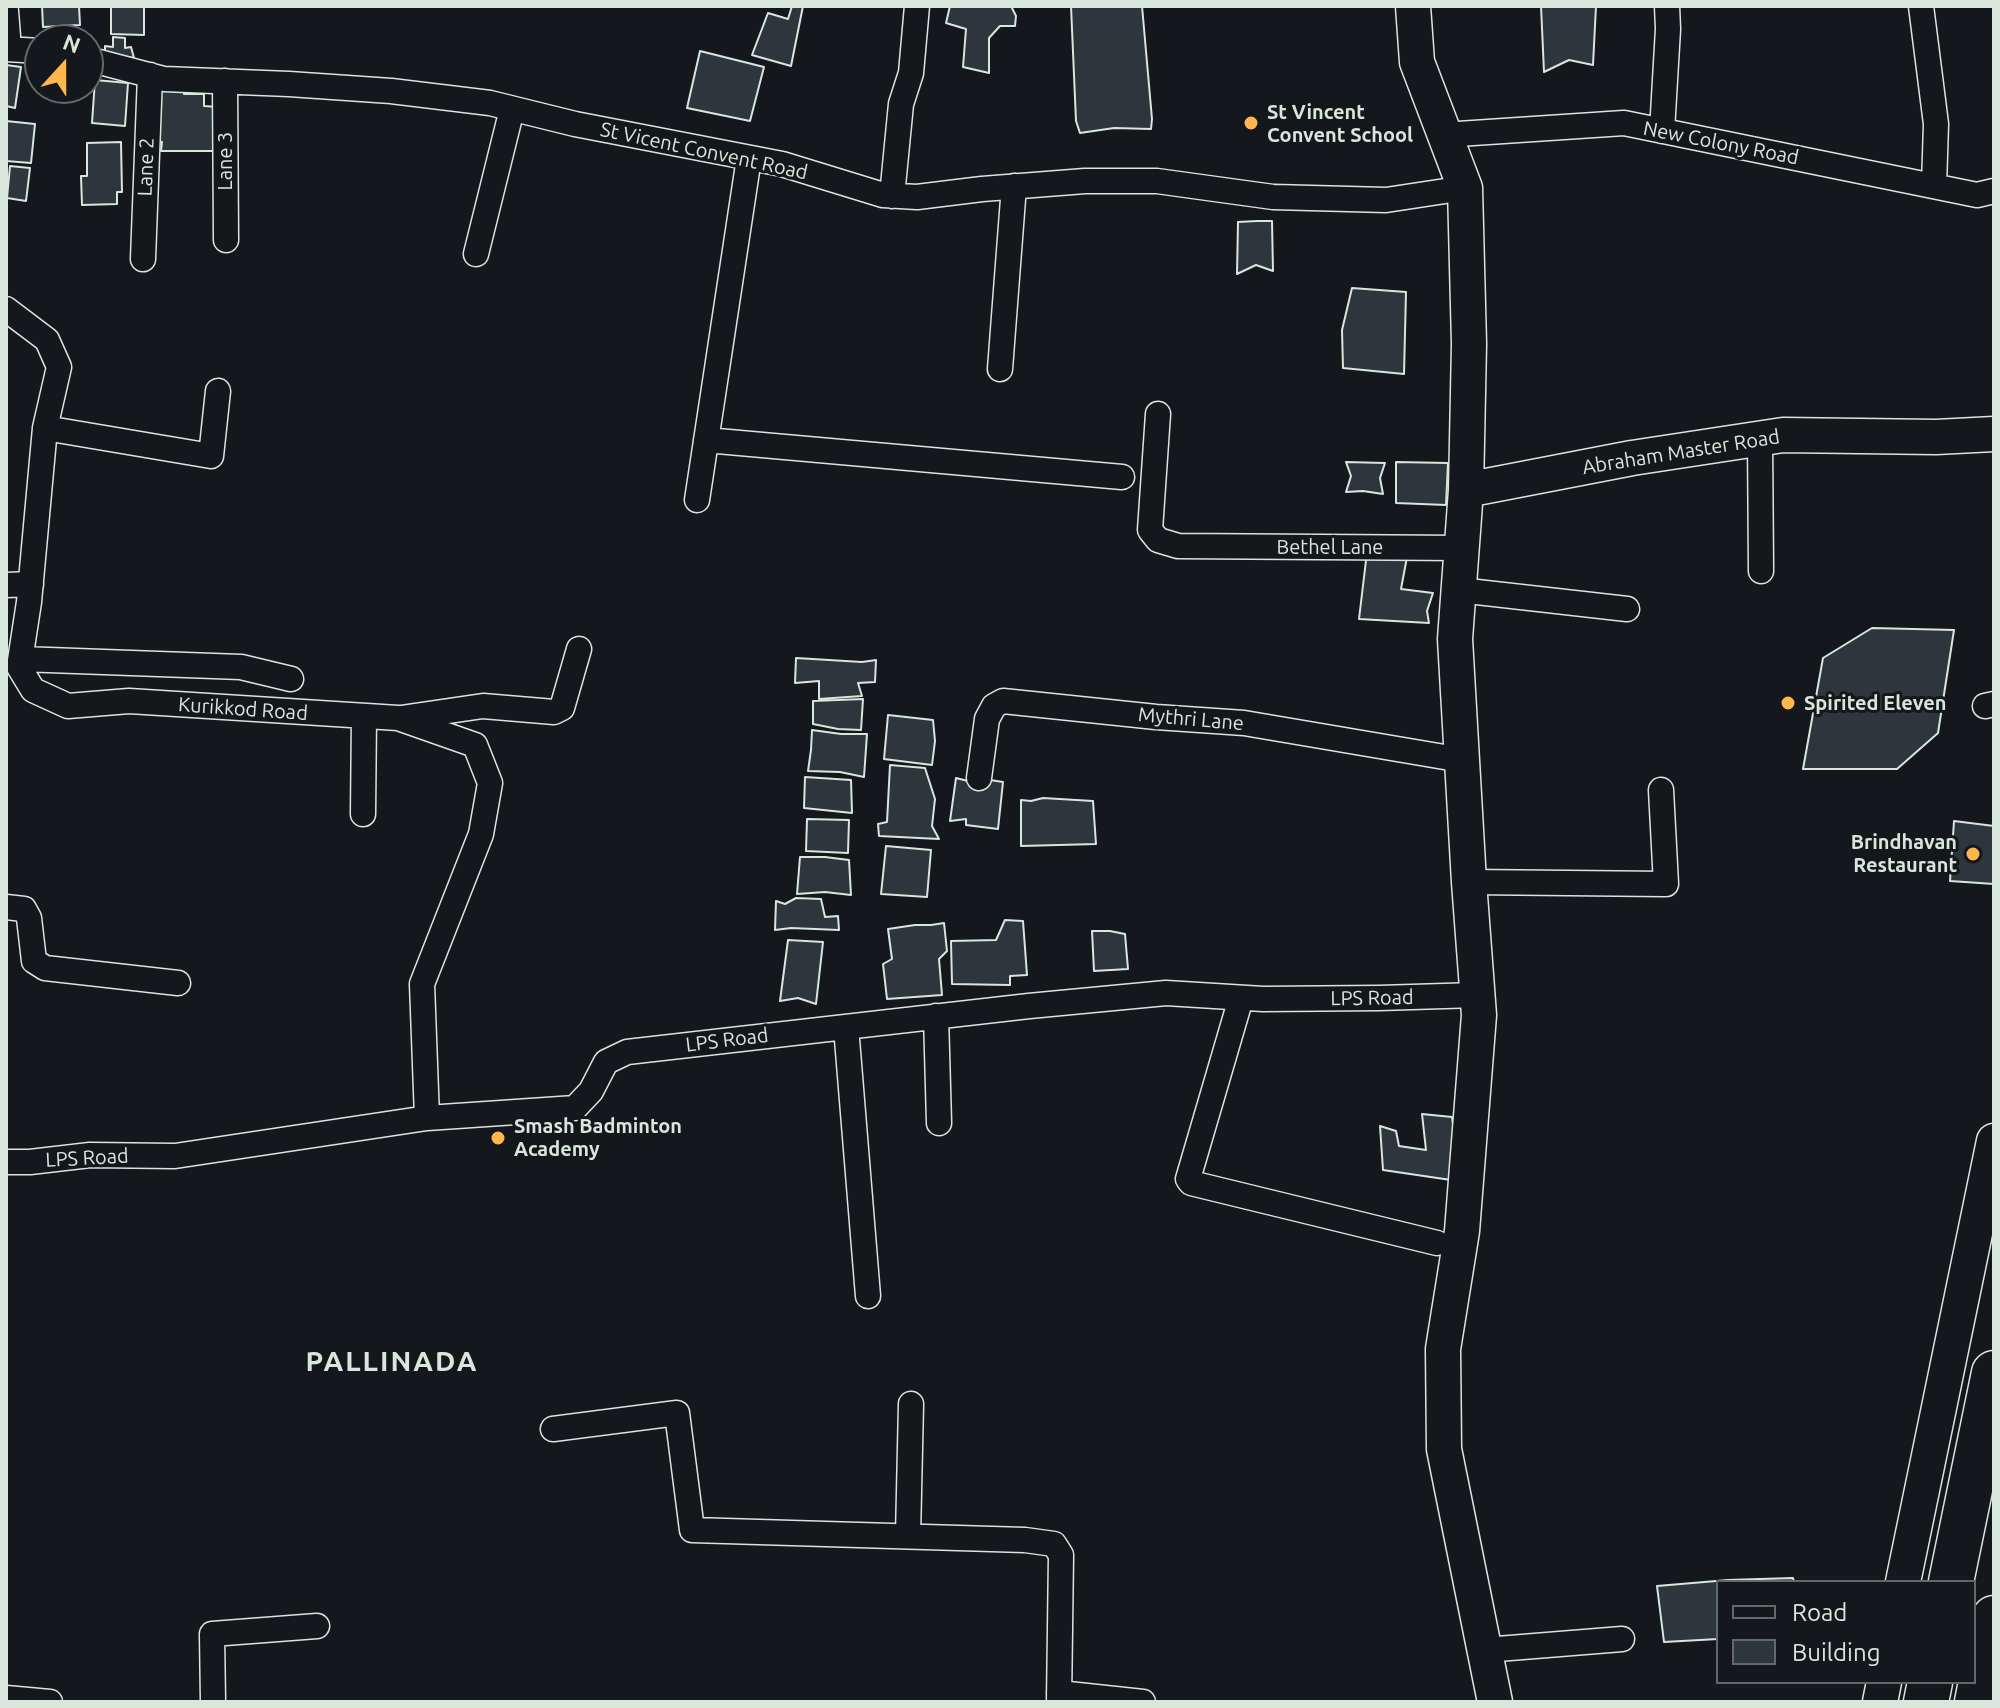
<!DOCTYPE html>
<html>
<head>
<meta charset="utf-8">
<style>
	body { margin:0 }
	#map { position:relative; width:2000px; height:1708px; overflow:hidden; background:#14181c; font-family:Ubuntu,sans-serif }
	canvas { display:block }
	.frame { position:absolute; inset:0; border:8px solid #d8e6dc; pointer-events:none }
	.legend { position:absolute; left:1716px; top:1580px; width:260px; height:104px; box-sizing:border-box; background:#14181c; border:2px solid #626a69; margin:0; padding:10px 14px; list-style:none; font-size:24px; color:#d8e6dc }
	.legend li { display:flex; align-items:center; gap:16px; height:40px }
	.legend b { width:40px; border:2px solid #626a69 }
	.north { position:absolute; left:24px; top:24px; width:80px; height:80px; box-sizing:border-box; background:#14181c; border:2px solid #626a69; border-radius:50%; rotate:21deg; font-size:22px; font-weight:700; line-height:32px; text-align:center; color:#d8e6dc }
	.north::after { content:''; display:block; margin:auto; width:28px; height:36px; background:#ffb74d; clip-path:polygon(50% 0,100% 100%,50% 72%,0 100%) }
</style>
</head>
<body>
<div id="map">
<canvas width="2000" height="1708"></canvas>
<div class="frame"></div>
<ul class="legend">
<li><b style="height:10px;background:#14181c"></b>Road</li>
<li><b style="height:22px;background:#2c363c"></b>Building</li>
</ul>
<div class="north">N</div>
</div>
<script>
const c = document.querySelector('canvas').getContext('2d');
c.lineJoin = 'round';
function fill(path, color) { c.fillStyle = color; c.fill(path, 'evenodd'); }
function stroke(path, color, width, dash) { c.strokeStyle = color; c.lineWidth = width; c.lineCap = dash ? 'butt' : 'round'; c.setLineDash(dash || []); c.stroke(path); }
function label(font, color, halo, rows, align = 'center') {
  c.font = font + ' Ubuntu,sans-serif'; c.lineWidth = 6; c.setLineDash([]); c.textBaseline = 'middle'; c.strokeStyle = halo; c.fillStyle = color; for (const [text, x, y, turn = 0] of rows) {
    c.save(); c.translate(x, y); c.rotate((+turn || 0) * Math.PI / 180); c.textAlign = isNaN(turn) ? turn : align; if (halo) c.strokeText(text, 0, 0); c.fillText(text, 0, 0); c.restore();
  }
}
const building = new Path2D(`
	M42 6H79L80 25 43 27Z
	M111 6H144V35L111 34Z
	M792 6H803L791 66 752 55 768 13 788 19Z
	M950 6H1011L1016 16 1015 26H1000L989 38V73L963 67 966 29 946 23Z
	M1071 6H1142L1152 119 1151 129 1114 128 1080 133 1076 121Z
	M1541 6H1596L1593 65 1569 60 1544 72Z
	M113 37 125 38V48L131 47 134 58 105 54V46L113 47Z
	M700 51 764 67 750 121 687 108Z
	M6 65 21 67 15 108 6 106Z
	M95 80 128 83 125 126 92 123Z
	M156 85 185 86 184 94H204V106L218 107 217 151H161L162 142 155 141Z
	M45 88H76L74 101 44 97Z
	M6 121 35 124 31 163 6 161Z
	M121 142 122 192H117V204L82 205 81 176H87V143Z
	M10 166 30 168 26 201 7 198Z
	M1257 221H1272L1273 271 1256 265 1237 274 1238 222Z
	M1352 288 1406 292 1404 374 1343 368 1342 330Z
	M1346 462 1385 463 1380 478 1383 494 1363 491 1346 492 1351 476Z
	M1396 462 1448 463 1446 505 1396 503Z
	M1367 552 1407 557 1401 589 1433 593 1427 611 1429 623 1359 619Z
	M1872 628 1954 630 1938 733 1897 769H1803L1823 658Z
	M796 658 862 662 876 660 875 682 858 683 862 696 819 699V681L795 683Z
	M863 699 861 730 838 729 813 724V701Z
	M888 715 933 720 935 741 932 765 884 759Z
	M812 730 841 734H867L864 777 840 772 808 771 811 750Z
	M890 765 925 768 935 799 932 826 939 839 879 836 878 824 887 822Z
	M805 777 851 780 852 813 804 808Z
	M971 777 1003 782 998 829 966 825V819L950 821 956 778 968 781Z
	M1043 798 1093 801 1096 844 1021 846V800L1031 801Z
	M807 819 849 820 848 853 806 851Z
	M1954 821 1994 826V884L1950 881Z
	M886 846 931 850 927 897 881 894Z
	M800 857H825L849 860 851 895 825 892 797 894Z
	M796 898 821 899 825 917 838 916 839 930 791 928 775 930 776 901 785 904Z
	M1005 920 1023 921 1027 975 1010 976V985L952 984 951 941 996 940Z
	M944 923 947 951 939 959 942 995 887 999 883 964 892 959 888 929 915 925H931Z
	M1092 931H1110L1125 934 1128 969 1094 971Z
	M788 940 823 942 816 1004 798 998 780 1001Z
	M1422 1114 1452 1117 1456 1147 1451 1180 1383 1170 1380 1126 1396 1131 1399 1146 1426 1150Z
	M1793 1578 1794 1582H1718V1639L1664 1642 1657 1586 1728 1580Z`);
const street = new Path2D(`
	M1921 6 1936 124 1934 186
	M6 11 9 49
	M6 49 40 51
	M88 59 164 79 289 84 391 91 490 103 575 124 782 164 883 195 917 197 982 189 1085 181H1157L1273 197 1386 200 1465 188
	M225 81 226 240
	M1662 131 1668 29 1667 6
	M1443 135 1624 123 1977 195 1994 191
	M892 196 901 104 911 73 917 6
	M476 254 512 109
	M143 259 150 75
	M6 309 47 340 59 367 45 428 29 602 19 667 33 690 68 706 129 701 398 718 475 745 490 783 481 834 422 984 427 1118
	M1000 369 1014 186
	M1158 414 1150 530 1158 540 1178 546 1462 548
	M45 428 211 456 218 391
	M1760 438 1761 571
	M706 440 1122 477
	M697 500 749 158
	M6 585 31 584
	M1459 590 1627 609
	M21 659 241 667 291 679
	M1985 706 1994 704
	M401 718 483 706 554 712 562 708 579 649
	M979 778 987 719 994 706 1003 701 1156 717 1244 723 1462 760
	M363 814 364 716
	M1469 882 1666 884 1661 790
	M6 907 24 909 29 918 34 961 45 968 178 983
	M1241 998 1188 1179 1191 1183 1437 1243
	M936 1016 939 1123
	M846 1027 868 1296
	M6 1162H30L90 1155 175 1156 427 1118 575 1108 591 1091 606 1062 627 1052 1029 1006 1166 993 1263 999 1379 998 1477 995
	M553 1429 677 1413 692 1530 1025 1540 1054 1544 1061 1555 1059 1702
	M908 1536 911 1404
	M1485 1650 1622 1639
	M1059 1693 1143 1702
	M6 1698 50 1702
	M213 1702 212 1634 317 1626`);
const secondary = new Path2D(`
	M1413 6 1417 62 1465 188 1469 344 1466 490 1455 639 1469 882 1479 1015 1462 1231 1443 1349 1444 1449 1495 1702
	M1466 490 1632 458 1783 435 1936 437 1994 434
	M1903 1582 1994 1141
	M1880 1702 1884 1682`);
const highway = new Path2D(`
	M1951 1582 1994 1373
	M1926 1702 1930 1682
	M1977 1702 1994 1618`);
const markers = [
	[1251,123,8,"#ffb74d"],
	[1788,703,8,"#ffb74d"],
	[1973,854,8,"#ffb74d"],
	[498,1138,8,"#ffb74d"]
];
const poiNames = [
	["St Vincent",1267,112],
	["Convent School",1267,135],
	["Spirited Eleven",1804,703],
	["Brindhavan",1957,842,"right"],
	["Restaurant",1957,865,"right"],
	["Smash Badminton",514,1126],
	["Academy",514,1149]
];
const streetNames = [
	["New Colony Road",1721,143,11],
	["St Vicent Convent Road",704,151,12],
	["Lane 3",225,161,-90],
	["Lane 2",146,167,-88],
	["Abraham Master Road",1681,452,-9],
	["Bethel Lane",1330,547],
	["Kurikkod Road",243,709,4],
	["Mythri Lane",1191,719,5],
	["LPS Road",1372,998,-1],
	["LPS Road",727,1040,-7],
	["LPS Road",87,1158,-3]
];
const districtNames = [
	["PALLINADA",392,1362]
];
fill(building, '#2c363c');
stroke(building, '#d8e6dc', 2);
stroke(street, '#d8e6dc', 27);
stroke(secondary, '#d8e6dc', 37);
stroke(highway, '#d8e6dc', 47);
stroke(street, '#14181c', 24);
stroke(secondary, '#14181c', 34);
stroke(highway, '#14181c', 44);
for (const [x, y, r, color] of markers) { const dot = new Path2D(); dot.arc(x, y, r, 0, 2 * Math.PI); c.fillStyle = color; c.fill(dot); stroke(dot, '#14181c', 3); }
label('bold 20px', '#d8e6dc', '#14181c', poiNames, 'left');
label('20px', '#d8e6dc', '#14181c', streetNames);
c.letterSpacing = '2px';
label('bold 28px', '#d8e6dc', '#14181c', districtNames);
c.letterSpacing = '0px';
</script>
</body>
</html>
